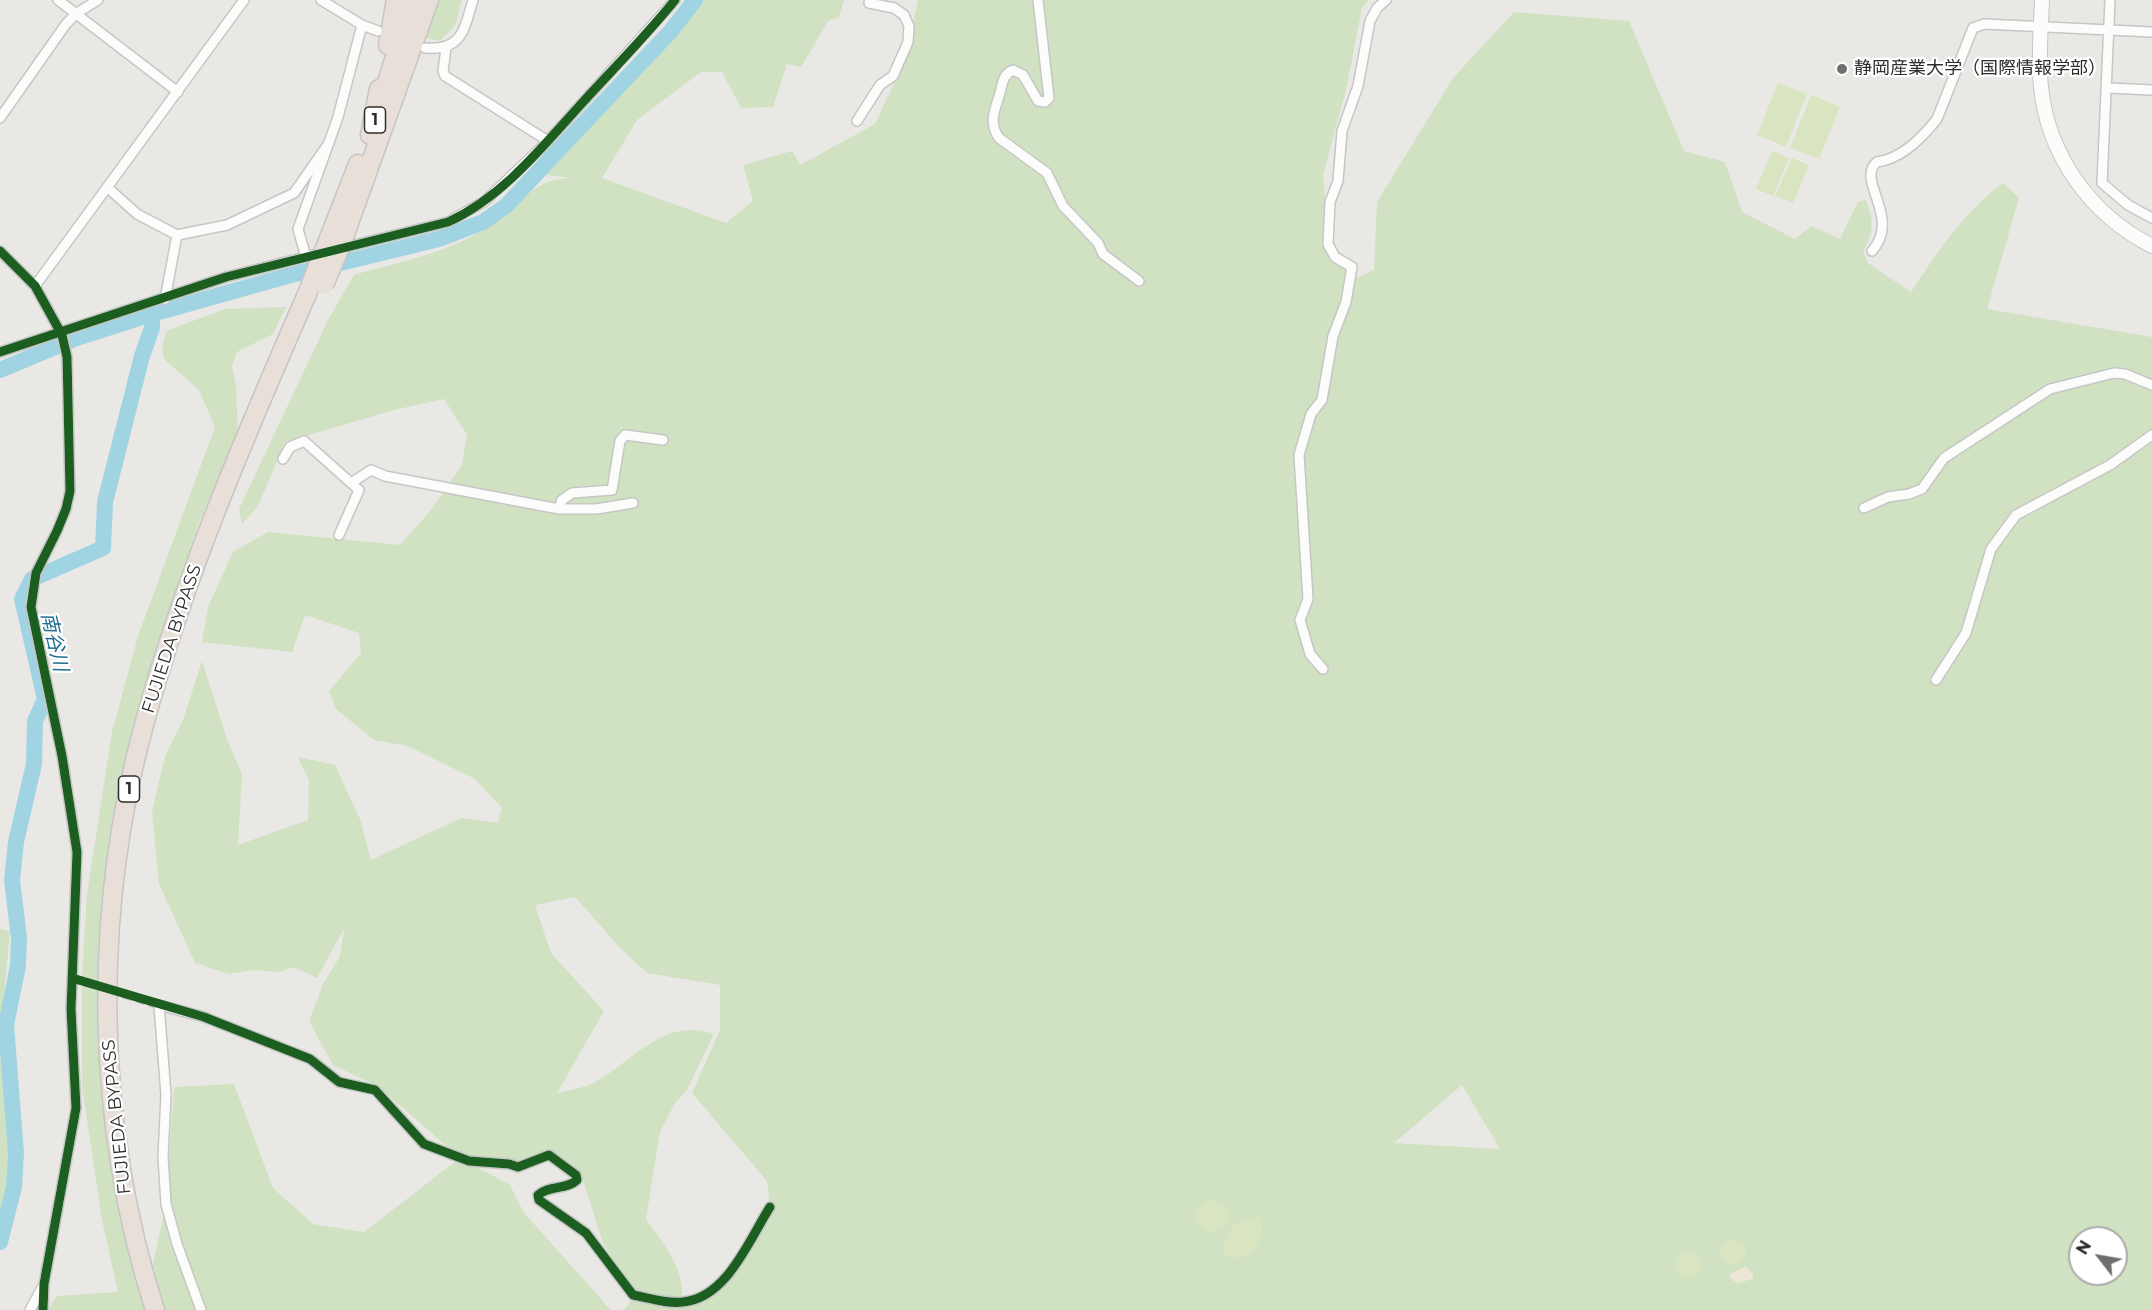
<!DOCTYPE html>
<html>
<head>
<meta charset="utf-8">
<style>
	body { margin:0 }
	#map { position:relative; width:2152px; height:1310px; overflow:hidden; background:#eae8e5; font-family:Montserrat,sans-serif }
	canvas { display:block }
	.north { position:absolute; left:2068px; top:1226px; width:60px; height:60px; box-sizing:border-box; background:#fff; border:2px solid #ababab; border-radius:50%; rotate:301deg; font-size:16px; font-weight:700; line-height:24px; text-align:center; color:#2e2e2e }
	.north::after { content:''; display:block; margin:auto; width:21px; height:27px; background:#706f6e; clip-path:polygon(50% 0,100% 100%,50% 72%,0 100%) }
</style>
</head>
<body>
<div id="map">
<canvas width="2152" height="1310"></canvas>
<div class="north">N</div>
</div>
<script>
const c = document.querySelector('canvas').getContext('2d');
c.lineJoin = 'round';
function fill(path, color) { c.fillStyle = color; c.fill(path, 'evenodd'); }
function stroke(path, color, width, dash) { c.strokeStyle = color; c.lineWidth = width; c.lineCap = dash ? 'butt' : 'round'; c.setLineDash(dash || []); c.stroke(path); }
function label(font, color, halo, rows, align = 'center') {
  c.font = font + ' Montserrat,"Noto Sans JP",sans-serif'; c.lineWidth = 4.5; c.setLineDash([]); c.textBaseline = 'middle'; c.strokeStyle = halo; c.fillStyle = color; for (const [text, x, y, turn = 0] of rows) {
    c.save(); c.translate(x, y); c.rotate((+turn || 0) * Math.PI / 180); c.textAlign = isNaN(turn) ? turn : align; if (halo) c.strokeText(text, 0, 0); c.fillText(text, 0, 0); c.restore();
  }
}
const green = new Path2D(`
	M437 0H462L455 26 440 41 424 37Z
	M702 0H844L839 17 828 21 801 67 787 64 773 107 741 108 722 72H701L637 120 602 178 726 223 753 201 743 165 792 151 800 165 875 124 914 41 913 24 918 0H1369L1362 8 1346 90 1323 175 1328 235 1357 278 1374 270 1377 202 1453 78 1514 12 1629 21 1684 151 1725 162 1742 212 1795 239 1811 226 1840 239 1858 202 1866 200C1874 220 1874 233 1863 252L1868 263 1911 292C1939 250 1962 214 2003 183L2019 198 1987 309 2152 337V1310H624L635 1295 603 1243 581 1174 547 1152 524 1169 462 1159 510 1185 524 1213 611 1310H47L57 1296 118 1292 102 1220 82 1086V975L87 894 112 732 138 636 215 427 199 390 164 359 162 348 166 331 225 309 286 307 273 334 237 352 232 366 236 386 238 435 198 526 140 704 120 790 105 889 97 1008 112 1171 147 1292 166 1204 174 1087 234 1084 273 1188 313 1224 364 1232 460 1158 379 1087 333 1065 309 1021 323 984 339 958 345 927 317 978 294 967 280 972 254 970 229 974 195 963 159 884 152 812 165 756 183 720 202 661 228 742 242 774 238 845 308 820 309 781 298 757 335 765 360 819 371 860 461 818 498 823 502 808 475 779 408 746 374 740 336 709 329 691 361 653 359 633 305 615 292 652 202 642 208 607 233 552 268 532 400 545 431 510 462 465 467 435 444 399 394 410 285 442 258 506 242 524 239 509 329 318 354 275C399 262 453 252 492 224 519 205 536 176 573 178L545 175 677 33ZM575 897 620 948 647 973 720 985V1030L692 1093 767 1181 770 1207C753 1232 714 1307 682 1307 670 1308 654 1300 641 1297L682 1302C686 1269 664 1245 646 1219L660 1132 675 1103 687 1090 714 1034C665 1017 635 1059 597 1081 586 1088 569 1090 557 1093L604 1011 551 953 535 905ZM1462 1085 1500 1149 1394 1143ZM2080 1238H2116V1274H2080Z
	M0 929 10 931 1 1030 9 1132 6 1208 0 1222Z`);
const sand = new Path2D(`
	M1746 1266 1753 1275V1279L1737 1283 1730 1278V1274Z`);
const pitch = new Path2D(`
	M1778 83 1807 94 1786 147 1757 135Z
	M1811 95 1840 107 1819 159 1790 148Z
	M1772 151 1789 158 1773 196 1756 189Z
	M1792 158 1809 165 1793 203 1775 196Z
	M1204 1201H1218L1228 1206 1229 1215 1224 1226 1211 1232 1197 1223 1196 1211Z
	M1258 1217C1272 1236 1243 1274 1223 1252 1223 1231 1238 1216 1258 1217Z
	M1720 1252a13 13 0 1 1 26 0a13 13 0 1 1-26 0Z
	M1676 1265a13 13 0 1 1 26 0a13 13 0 1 1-26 0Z`);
const river = new Path2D(`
	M0 370 74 339 152 314 291 275 439 239 483 222 507 205 549 160 670 32 695 0
	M0 1242 14 1187 16 1153 6 1025 18 966 19 938 12 880 16 842 34 764 35 721 45 699 22 599 32 579 103 548 105 502 142 356 152 328V314`);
const streetTunnel = new Path2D(`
	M72 978 159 1005`);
const street = new Path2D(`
	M58 0 178 92
	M321 0 362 25 378 31
	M1038 0 1049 98 1045 102 1038 101 1023 75 1013 70C1002 75 1003 83 1000 93 995 110 988 122 999 138L1047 173 1063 206 1098 243 1103 254 1139 281
	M2110 0 2102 183 2128 205 2152 218
	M425 48C462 51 464 30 473 0
	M446 48 443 71 445 76 548 141
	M2108 88 2152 90
	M0 118 66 24 77 13 98 0
	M857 121 880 85 893 76 908 42 909 26 904 15 894 8 869 3 870 0
	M107 187 137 214 177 235 227 225 294 193 329 143
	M338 249 448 222 485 201 548 141 675 0
	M0 251 35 286 62 335 67 357 70 491 66 509 57 531 36 573 31 607 62 756 77 852 71 1009 76 1108 44 1284 43 1310
	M1872 251C1902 217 1855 180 1877 162 1901 159 1922 138 1937 119L1973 28 1984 24 2152 32
	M306 257 298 229 338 117 362 25
	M35 286 244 0
	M165 299 177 235
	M0 352 226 277 325 252
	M283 459 290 447 304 441 359 490 339 535
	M351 483 371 470 385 476 559 509H596L633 503
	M1864 508 1888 497 1909 494 1922 489 1944 458 2050 389 2114 373 2125 374 2152 385
	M559 509 562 500 572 493 612 490 620 441 625 435 663 440
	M1323 669 1310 654 1300 620 1308 599 1299 455 1311 414 1322 400 1333 336 1346 302 1352 267 1335 257 1328 244 1330 202 1338 181 1342 131 1358 86 1370 21 1377 8 1386 0
	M1936 680 1966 633 1991 549 2016 515 2110 465 2152 435
	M30 1310 43 1286
	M201 1310 177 1244 166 1204 163 1157 166 1095 159 1005 204 1017 310 1059 339 1082 375 1090 424 1144 469 1161 509 1164 518 1167 549 1155 576 1175 577 1180C567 1190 549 1185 538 1195L539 1200 586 1233 633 1295C649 1298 667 1304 683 1302 727 1298 749 1240 770 1207`);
const secondary = new Path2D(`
	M2042 0C2041 29 2038 59 2041 87 2048 156 2091 215 2152 246`);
const highway = new Path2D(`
	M388 45 396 0
	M381 101 413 0
	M370 135 379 89
	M329 238 358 164
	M343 240 429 0
	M155 1310C95 1123 92 915 144 725 184 577 246 434 307 294`);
const highwayBridge = new Path2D(`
	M324 285 343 240
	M307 294 329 238`);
const cycleway = new Path2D(`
	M0 251 35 286 62 335 67 357 70 491 66 509 57 531 36 573 31 607 62 756 77 852 71 1009 76 1108 44 1284 43 1310
	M0 352 226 277 448 222C503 197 543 146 583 102 614 68 646 36 675 0
	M72 978 204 1017 310 1059 339 1082 375 1090 424 1144 469 1161 509 1164 518 1167 549 1155 576 1175 577 1180C567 1190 549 1185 538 1195L539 1200 586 1233 633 1295C649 1298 667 1304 683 1302 727 1298 749 1240 770 1207`);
const markers = [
	[1842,69,6,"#706f6e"]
];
const shields = [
	[375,120,21],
	[129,789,21]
];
const shieldNames = [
	["1",375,120],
	["1",129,789]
];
const poiNames = [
	["静岡産業大学（国際情報学部）",1854,69]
];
const streetNames = [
	["FUJIEDA BYPASS",172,639,-72],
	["FUJIEDA BYPASS",117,1117,-96]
];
const waterNames = [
	["南谷川",54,642,77]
];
fill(green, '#d0e2c2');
fill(sand, '#ece7d6');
fill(pitch, '#d8e5c0');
stroke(river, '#a1d4e3', 16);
stroke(streetTunnel, '#c4c3c0', 9, [9, 4.5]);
stroke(street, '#c7c6c7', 12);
stroke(secondary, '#c7c6c7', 16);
stroke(highway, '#c6c5c4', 21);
stroke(street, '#fcfcfb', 9);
stroke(secondary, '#fcfcfb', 14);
stroke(highway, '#e7dfd8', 18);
stroke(highwayBridge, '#c6c5c4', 21, []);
stroke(highwayBridge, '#e7dfd8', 18);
stroke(cycleway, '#1b5e20', 9);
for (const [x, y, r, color] of markers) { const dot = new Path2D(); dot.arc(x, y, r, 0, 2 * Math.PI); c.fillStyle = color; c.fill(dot); stroke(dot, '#fff', 2); }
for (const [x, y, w] of shields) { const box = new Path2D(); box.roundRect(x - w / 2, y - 13, w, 26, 4.5); c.fillStyle = '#fff'; c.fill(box); stroke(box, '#2e2e2e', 1.5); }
label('bold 16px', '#2e2e2e', null, shieldNames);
label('18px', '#2e2e2e', '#fff', poiNames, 'left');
label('18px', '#2e2e2e', '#fff', streetNames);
label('italic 20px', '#1d6e92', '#fff', waterNames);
</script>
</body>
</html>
